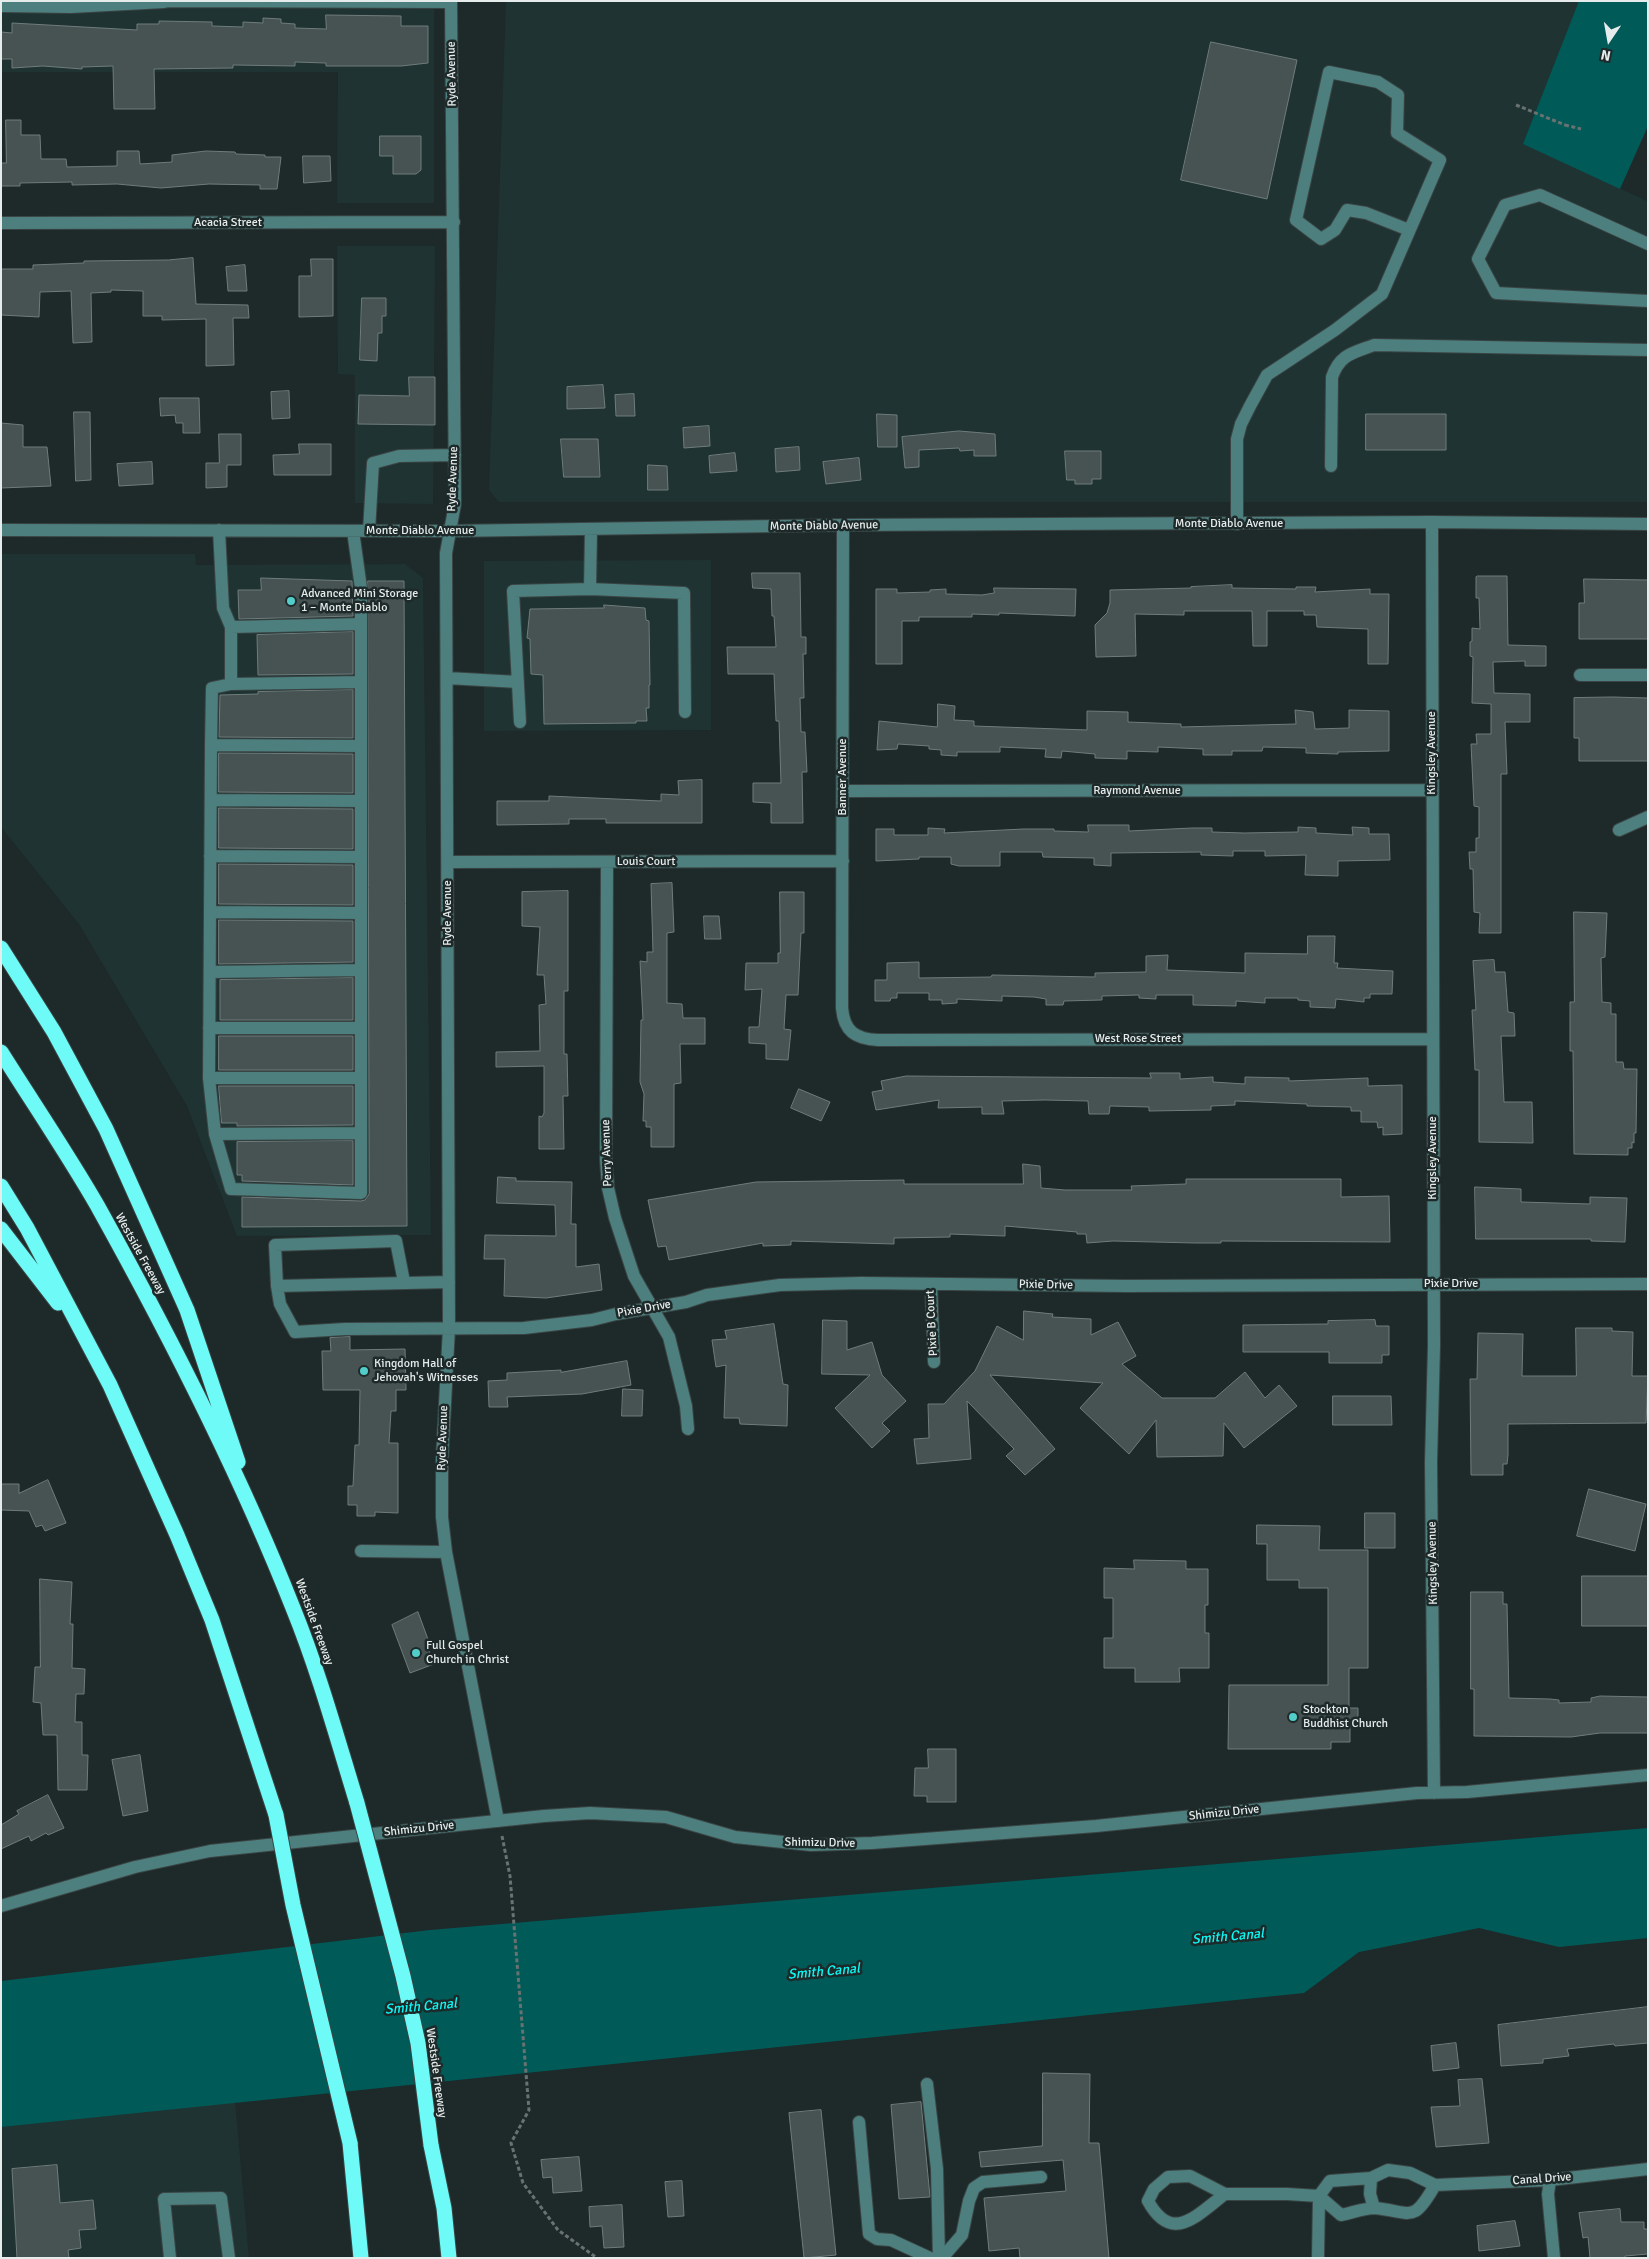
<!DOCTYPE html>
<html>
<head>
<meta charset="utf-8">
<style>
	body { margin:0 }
	#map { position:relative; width:1649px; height:2259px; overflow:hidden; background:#1e2929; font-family:Signika,sans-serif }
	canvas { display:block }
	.frame { position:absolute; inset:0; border:2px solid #e5eceb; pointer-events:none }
	.north { position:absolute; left:1584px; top:15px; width:50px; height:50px; -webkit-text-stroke:4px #1e2929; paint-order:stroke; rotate:192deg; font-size:14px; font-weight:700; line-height:20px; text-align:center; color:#e5eceb }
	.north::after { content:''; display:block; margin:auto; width:18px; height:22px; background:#e5eceb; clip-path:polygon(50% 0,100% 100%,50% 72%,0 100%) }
</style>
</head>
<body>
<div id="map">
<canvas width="1649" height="2259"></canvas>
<div class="frame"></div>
<div class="north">N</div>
</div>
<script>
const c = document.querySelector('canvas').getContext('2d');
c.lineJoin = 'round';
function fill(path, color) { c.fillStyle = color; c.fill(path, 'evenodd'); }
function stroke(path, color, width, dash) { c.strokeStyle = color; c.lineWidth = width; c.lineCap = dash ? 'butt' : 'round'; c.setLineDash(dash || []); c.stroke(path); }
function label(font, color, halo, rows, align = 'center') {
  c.font = font + ' Signika,sans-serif'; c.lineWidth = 5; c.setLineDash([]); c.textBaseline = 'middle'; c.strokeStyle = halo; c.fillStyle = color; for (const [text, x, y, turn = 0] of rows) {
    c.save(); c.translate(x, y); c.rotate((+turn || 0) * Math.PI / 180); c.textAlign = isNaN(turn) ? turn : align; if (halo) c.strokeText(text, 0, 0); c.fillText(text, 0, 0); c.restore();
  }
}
const built = new Path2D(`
	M1 1H434V203H337L338 72H1Z
	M506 1H1648V502H499L489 490Z
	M337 246H435L433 504 355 503V375L338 374Z
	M1 554H195L196 565 405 564 423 578 431 1235 237 1236 187 1106 79 924 1 827Z
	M711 560V730L484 731V561Z
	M235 2101 249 2258H1V2125Z`);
const water = new Path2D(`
	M1579 1H1648V202L1523 144Z
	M1648 1828V1938L1559 1947 1479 1928 1359 1952 1304 1993 1 2127V1981L430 1930Z`);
const pier = new Path2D(`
	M1648 126V202L1620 189Z`);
const building = new Path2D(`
	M326 15 401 16V26H428V63L401 66H326V63L295 62V66L233 65V68L154 69 155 109H114L113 66 82 67V69L43 66 12 68V59H1V32L12 33V23L137 30V24H159V21L212 22V26L243 27V22L263 23V18L281 19V23L295 24V28L326 29Z
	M1211 42 1297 60 1267 199 1181 180Z
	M6 120H21V135H40L41 159H66L67 167 117 166V151H139L140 164 172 162V155L206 151 235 152 236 154 265 155V157H281L277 189H260V185L209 184 161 188 117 184 72 185V182L20 183V186H1V163H6Z
	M380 136H421V170L416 174H393V156H380Z
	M303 156H330L331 181 304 183Z
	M193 258 196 304 248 305 249 318H233L234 365 206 366V319L162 320V316H143V291L111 290V292L91 293 92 342 73 343 71 291 40 292 39 317 1 315V269H33V265L84 263V261L168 260Z
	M311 259H333V316L299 317V276H311Z
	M245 265 247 291H228L226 267Z
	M362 298H386V316H382V333H378L377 361 360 360Z
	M409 377H435V425L358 424 359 395 409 396Z
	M603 385 605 408 567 409V387Z
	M289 391 290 418 272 419 271 392Z
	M634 394 635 416H616L615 395Z
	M160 398H199L200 433H183V423H176L175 415 161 416Z
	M74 412H90L91 480 76 481Z
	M877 414 897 415V447H878Z
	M1366 414H1446V450H1366Z
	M1 423 23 425V447H47L51 486 1 488Z
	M709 426 710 446 684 448 683 428Z
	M959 431 995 434 996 456H974V450L960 451 959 448 919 450V467L905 468 902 437Z
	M219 434H241V465H227V487L206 488V463H219Z
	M561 439H598L600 477H564Z
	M299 444H331V475H274L273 455 299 454Z
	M799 447 800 470 776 472 775 449Z
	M1065 451H1101V479H1092V484H1075V480H1067Z
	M735 453 737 471 710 473 709 456Z
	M859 458 861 480 826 484 823 462Z
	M152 462 153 484 119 486 117 464Z
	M648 465 667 466 668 490H648Z
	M752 573H800L801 637H806V654H803L804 698H800L801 732H805L807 772H802L803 823H771V803L753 802V783H781L779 721H776L774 674H728L727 647H776L774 616H772L771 589 753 588Z
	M1478 576H1507L1508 645 1546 646V666H1525V661L1493 662 1494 693 1530 694V722H1505L1507 774H1501V933H1479L1480 913 1474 912 1473 869H1470L1469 852H1476V838H1479V807L1474 806 1471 744H1477L1476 734H1491V704L1472 703 1473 657 1470 656V642L1472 641V628L1480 629 1479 598H1476V577Z
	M261 578 352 581 353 616 239 619 238 590H261Z
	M1584 579 1648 580V639H1579V603H1584Z
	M368 581H404L407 1226 242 1227V1197L361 1201 365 1200 369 1194Z
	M1232 585V588L1296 589V587H1316L1315 592 1370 589V594H1389L1388 664H1368V629L1317 627 1316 615H1304V611H1267V646H1253L1252 611H1184V615L1135 614 1136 656 1096 657 1095 625 1107 613 1110 603V590L1191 588V587Z
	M994 588 1076 589 1075 616 999 613V615L972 614V617H919V621H902V664H876V589H897V593L930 592V590L946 589V594L982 595 994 593Z
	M604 605 645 608 646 620 649 621 650 685H649V708H646L647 721H636V723L544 724 543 675 531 674 530 639 527 638 530 609 604 608Z
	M353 632V674L258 675 257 635Z
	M353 690V738L219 737 220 695 258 694V692Z
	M1613 697 1648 698V761H1579V738H1574V698Z
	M938 704 955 706 954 720 974 721V726L1087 730V711L1128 712V722L1181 724V727L1296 724 1295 710 1313 712 1315 729 1349 728V710L1389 711V751L1338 752V754L1306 753V748L1263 747 1262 751H1232V755H1203V749L1158 747V752L1127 751V759L1095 758V754L1062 751 1061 758 1045 757 1046 749 1000 747V752H957V756L941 755V750L929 749V746L898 744 897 749 877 750 879 721 937 727Z
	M219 753 353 754V793L219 792Z
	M702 780V823H606V819H569V824L497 825V801H549V796L661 801V794L679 795 678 781Z
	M219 808 353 809V849L219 848Z
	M1088 825H1129V831L1192 828H1212V832L1244 833 1298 832V827L1316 828V833L1353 835 1352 827 1369 828V834H1389L1390 860 1338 861V876L1305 875 1306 855 1265 856V851H1233V856L1201 855V852L1111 853V866L1094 865V858L1043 857 1042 852H1000V866H959L951 864V857H919V859L876 861V829H894V835H928V828L945 829 944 833 1023 829H1054V831L1088 832Z
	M219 864 353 865V905L219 904Z
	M672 883 674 932 667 933V1003L682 1004 683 1018H705V1044H680L681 1083 674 1084V1147H651V1127H646V1121H643L644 1094 640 1082 641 1020H643L640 961 647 962V952H653L651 884Z
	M568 891V991H564V1054H567L568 1096H563L564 1149H539V1116L542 1117 544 1113V1066L496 1067V1052L540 1051 539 1005 546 1004 544 975H537L540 927 522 926V892Z
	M780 892H804V933H801L798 995H786L784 1029 791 1030 788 1060 766 1059V1044L749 1043V1027H759L762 989 745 990 746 963H778V953H780Z
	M1574 912 1607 913 1605 957 1601 958 1602 1002 1611 1003V1014H1616V1062H1623L1624 1069H1637L1636 1133H1634V1143L1632 1142V1148H1628V1155L1574 1154 1573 1051H1570V1002H1574Z
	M704 916H719L721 939H705Z
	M219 920 353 921V962L219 964Z
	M1308 936H1335L1334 963H1338L1337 968 1393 971 1392 994H1370V998H1364V1002L1336 999 1335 1008 1310 1007V1001L1298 1000V998H1265V1003L1236 1001V1006L1193 1005V995H1156V999L1139 998V995L1102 996V1000L1064 1001 1063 1005H1046V999L1034 997 1002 996V1001L957 999V1003L942 1004V1000H929V993H897V998H891L890 1001H875V980H887V963L919 962V978L991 977 992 975 1095 977V973L1146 972V956L1168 955 1167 970 1245 973V953L1307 954Z
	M1494 960 1495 972H1505L1508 1012 1514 1013 1515 1036H1501L1504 1102H1532L1533 1143 1479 1142V1070H1475L1472 1010H1476L1473 961Z
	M353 978V1020H220V980Z
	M219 1036H353V1070H219Z
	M1150 1073H1180V1079L1213 1077V1082L1245 1084V1077L1289 1078V1081L1368 1078V1086L1402 1085V1134L1383 1135V1127L1378 1128 1377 1122H1361V1111H1351V1107L1307 1106V1104L1235 1101V1105L1211 1106V1110L1149 1111V1107L1110 1106 1109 1114H1089L1088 1101 1045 1100 1002 1101 1004 1114H982V1107L938 1108 939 1100 876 1110 872 1092 883 1090 881 1081 906 1076 1151 1078Z
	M219 1086H353V1125L237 1126V1123H222Z
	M799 1089 830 1102 821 1121 791 1108Z
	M353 1141V1185L242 1181V1175H237V1142Z
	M1023 1164 1040 1166 1041 1188 1065 1190H1132L1131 1186 1186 1184V1179H1341V1197L1389 1196 1390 1242 1221 1241V1243H1195L1113 1241 1087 1243 1086 1234H1077V1232L1005 1226V1236L950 1234V1237L894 1238V1244L791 1241V1245L763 1246V1243L669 1260 666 1246 658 1247 648 1200 756 1182 904 1180V1184H1023Z
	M498 1177 516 1178V1181L572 1182 571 1224H576V1267L599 1264 602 1290 546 1298 504 1296 505 1259H484L485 1235 556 1236 555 1205 497 1203Z
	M1475 1187 1521 1189V1202L1590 1204V1197L1627 1198 1625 1242 1591 1241V1239H1476Z
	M1024 1311 1053 1314 1052 1317 1091 1319V1335L1118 1322 1136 1356 1122 1364 1162 1398H1215L1245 1372 1265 1398 1279 1385 1297 1406 1244 1448 1224 1423 1223 1456 1157 1457 1156 1420 1129 1454 1080 1408 1103 1383 990 1375 1055 1449 1025 1475 1006 1456 1014 1449 967 1401 971 1459 917 1464 914 1439 929 1438 928 1404H944L975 1371 997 1326 1023 1340Z
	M823 1320 847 1321V1350L872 1342 882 1375 906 1401 882 1423 890 1431 872 1448 835 1408 870 1375 822 1374Z
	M1375 1320 1376 1326H1389V1355H1382V1363H1329V1352H1243V1325L1328 1324V1321Z
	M774 1324 783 1384 788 1385 787 1426 740 1424 739 1418H724L726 1365 716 1367 712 1340 727 1339 725 1331Z
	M1576 1328H1612V1331L1633 1332 1632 1376H1648L1646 1423 1508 1424V1455L1507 1464H1503V1475H1471L1470 1379H1477L1478 1333 1523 1334 1522 1376H1576Z
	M350 1337V1350L405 1349 406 1390H396V1411H391L389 1443H398V1513L375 1512V1516H357V1505H348V1486H353L355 1445H359L360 1390H323L322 1351H331L330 1338Z
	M627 1361 631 1385 582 1394 507 1397 508 1407H489L488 1381 507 1380V1373L561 1370V1372Z
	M623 1389 643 1390 642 1416H622Z
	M1333 1396H1391L1392 1425H1333Z
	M48 1480 66 1523 45 1531 42 1525 36 1527 29 1511 1 1510V1484H19V1493Z
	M1589 1489 1646 1504 1635 1551 1577 1536Z
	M1365 1513H1395V1548H1365Z
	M1257 1525 1320 1526 1319 1550H1368V1668H1349V1708H1358V1727H1350V1742H1331V1749H1228L1229 1685H1328V1588H1299V1580H1267V1544H1257Z
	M1134 1560 1186 1561V1569H1208V1605H1205V1633H1209V1668H1179L1180 1682H1135V1668H1104V1638H1113V1598H1104V1568L1134 1569Z
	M1582 1576H1648V1626H1582Z
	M40 1579 72 1582 70 1624H73L72 1668 85 1669 84 1694H76L75 1722H82V1755H88L87 1790H58L57 1735H43L41 1703 33 1702 35 1667H40Z
	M1471 1592H1503V1604H1507L1509 1698 1550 1699 1559 1700V1703L1591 1702V1698L1600 1696 1648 1697V1733H1600L1571 1737 1474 1736V1689H1471Z
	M418 1612 429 1642 426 1643 434 1664 410 1673 392 1625Z
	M928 1749H956V1802H927V1796H914L915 1768H928Z
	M140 1755 148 1811 123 1816 112 1760Z
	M48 1795 64 1828 48 1835 46 1833 31 1841 29 1836 1 1849V1825L19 1814 17 1811Z
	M1648 2007V2043L1615 2046 1614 2044 1567 2049 1569 2056 1543 2059V2063L1501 2066 1498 2025Z
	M1456 2043 1459 2068 1433 2071 1431 2046Z
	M1043 2073 1090 2074 1089 2143H1099L1109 2258H1020L1019 2248 989 2251 984 2198 1066 2191 1063 2160 981 2167 979 2152 1042 2146Z
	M1482 2079 1489 2143 1436 2147 1431 2107 1460 2106 1458 2080Z
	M921 2102 930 2197 899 2199 891 2105Z
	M821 2110 836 2255 804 2258 789 2113Z
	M579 2157 582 2191 553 2193 552 2177 543 2178 541 2160Z
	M57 2165 60 2203 93 2200 96 2229 79 2230 81 2248 68 2250 69 2258H17L12 2169Z
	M682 2181 684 2216 668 2217 665 2182Z
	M622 2205 624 2247 604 2248 602 2226 590 2227 589 2207Z
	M1620 2209 1621 2222H1644V2229H1648V2254L1625 2256V2258H1590L1588 2237 1583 2238 1579 2213Z
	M1515 2221 1520 2246 1479 2251 1477 2226Z`);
const path = new Path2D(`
	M1516 105 1565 125
	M1565 125 1581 129
	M502 1836 510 1876 529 2110 511 2143 523 2183 558 2230 597 2258`);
const minor = new Path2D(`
	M164 1 451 2
	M451 1 455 504 446 553 449 1328 442 1460V1517L446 1552 498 1821
	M1 6 71 7 164 2
	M1 223 454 222
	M1648 244 1540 195 1505 205 1478 259 1496 293 1648 301
	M1331 466 1332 377C1340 354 1353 353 1374 345L1648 350
	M1432 522 1434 1346 1431 1462 1434 1793
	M1237 524V439L1241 424 1250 406 1267 375 1335 330 1382 294 1440 160 1397 133 1398 95 1378 82 1329 72 1296 220 1321 239 1335 230 1347 210 1366 213 1409 230
	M843 525 842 1008C844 1031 855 1039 878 1040L1432 1039
	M591 529 590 589 684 593 685 712
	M1 530 450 531 843 525 1432 522 1648 524
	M219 530 223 608 231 627 361 624
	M369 531 373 463 399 456 455 455
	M231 627V684L361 682
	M1580 675H1648
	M447 678 518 682
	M231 684 212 688 211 745 361 746
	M520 722 513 591 590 589
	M211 745 209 1078 215 1134 231 1189 361 1193V588L353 531
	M843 791 1432 790
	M211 800 361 801
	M1619 830 1648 817
	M210 856 361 857
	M448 862 843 861
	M607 862 606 1159 608 1188 615 1218 634 1276 669 1337 686 1406 688 1429
	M210 912 361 913
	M210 972 361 970
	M209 1028H361
	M209 1078H361
	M215 1134 361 1133
	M449 1282 277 1286 280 1304 295 1332 345 1329 524 1328 592 1320 616 1314 686 1302 707 1295 780 1285 861 1283 1126 1286 1648 1284
	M931 1284 934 1362
	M277 1286 275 1245 396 1241 404 1282
	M361 1551 446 1552
	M1 1906 135 1867 210 1851 544 1816 590 1813 666 1817 735 1837 811 1845 872 1843 1096 1826 1417 1793 1467 1792 1648 1775
	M927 2084 937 2169 939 2258
	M859 2122 869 2234 877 2239 891 2240 930 2258
	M1371 2178 1370 2194 1374 2208
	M1550 2180 1548 2194 1554 2258
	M1225 2194C1197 2215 1172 2245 1148 2201L1154 2189 1168 2177 1190 2176 1225 2194H1287L1319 2196 1341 2215C1351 2213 1365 2208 1375 2208 1412 2212 1413 2224 1435 2185
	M1319 2196 1330 2181 1371 2178 1388 2170 1410 2173 1435 2185 1550 2180 1648 2169
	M170 2258 164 2199 221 2198 229 2258
	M942 2258 962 2235 969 2201 974 2188 983 2182 1041 2177
	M1318 2258 1319 2196`);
const highway = new Path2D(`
	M1 948 54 1032 106 1129 187 1310 238 1462
	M1 1052C33 1103 67 1153 97 1205 170 1336 238 1469 293 1608 319 1672 337 1738 357 1803
	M1 1186 27 1228 110 1385 177 1535 212 1620 276 1815
	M1 1229 58 1303
	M350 2143 361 2258
	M431 2145 444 2208 449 2258`);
const highwayBridge = new Path2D(`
	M357 1803 403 1976 418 2043 431 2145
	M276 1815 293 1905 350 2143`);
const markers = [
	[291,601,5,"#53cdca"],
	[364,1371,5,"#53cdca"],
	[416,1653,5,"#53cdca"],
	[1293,1717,5,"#53cdca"]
];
const streetNames = [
	["Ryde Avenue",452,74,-91],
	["Acacia Street",228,223],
	["Ryde Avenue",453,479,-88],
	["Monte Diablo Avenue",1229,524],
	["Monte Diablo Avenue",824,526,-1],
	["Monte Diablo Avenue",420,531],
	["Kingsley Avenue",1432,753,-90],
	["Banner Avenue",843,777,-90],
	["Raymond Avenue",1137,791],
	["Louis Court",646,862],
	["Ryde Avenue",448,913,-90],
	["West Rose Street",1138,1039],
	["Perry Avenue",607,1153,-92],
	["Kingsley Avenue",1433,1158,-90],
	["Westside Freeway",140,1254,61],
	["Pixie Drive",1451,1284],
	["Pixie Drive",1046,1285,1],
	["Pixie Drive",644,1309,-10],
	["Pixie B Court",932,1323,-93],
	["Ryde Avenue",443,1438,-88],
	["Kingsley Avenue",1433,1563,-91],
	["Westside Freeway",314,1622,70],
	["Shimizu Drive",1224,1813,-6],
	["Shimizu Drive",419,1829,-6],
	["Shimizu Drive",820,1843,1],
	["Westside Freeway",436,2073,82],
	["Canal Drive",1542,2179,-4]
];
const poiNames = [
	["Advanced Mini Storage",301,594],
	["1 – Monte Diablo",301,608],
	["Kingdom Hall of",374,1364],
	["Jehovah's Witnesses",374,1378],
	["Full Gospel",426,1646],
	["Church in Christ",426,1660],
	["Stockton",1303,1710],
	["Buddhist Church",1303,1724]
];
const waterNames = [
	["Smith Canal",1228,1937,-5],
	["Smith Canal",824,1972,-5],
	["Smith Canal",421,2007,-5]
];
fill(built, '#1f3332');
fill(water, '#005a58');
fill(pier, '#1e2929');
fill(building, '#475353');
stroke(building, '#6f7c7b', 1);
stroke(minor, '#3a4444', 14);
stroke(highway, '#3a4444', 17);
stroke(path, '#687271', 3, [4, 2.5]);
stroke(minor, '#4c7f7d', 12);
stroke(highway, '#6efbf7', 15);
stroke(highwayBridge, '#3a4444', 17, []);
stroke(highwayBridge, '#6efbf7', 15);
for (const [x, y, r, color] of markers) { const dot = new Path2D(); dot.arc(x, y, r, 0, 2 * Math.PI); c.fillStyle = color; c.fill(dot); stroke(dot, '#1e2929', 2); }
label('12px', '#e5eceb', '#1e2929', streetNames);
label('12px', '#e5eceb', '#1e2929', poiNames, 'left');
label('italic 14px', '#0bfaf6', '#1e2929', waterNames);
</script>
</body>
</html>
